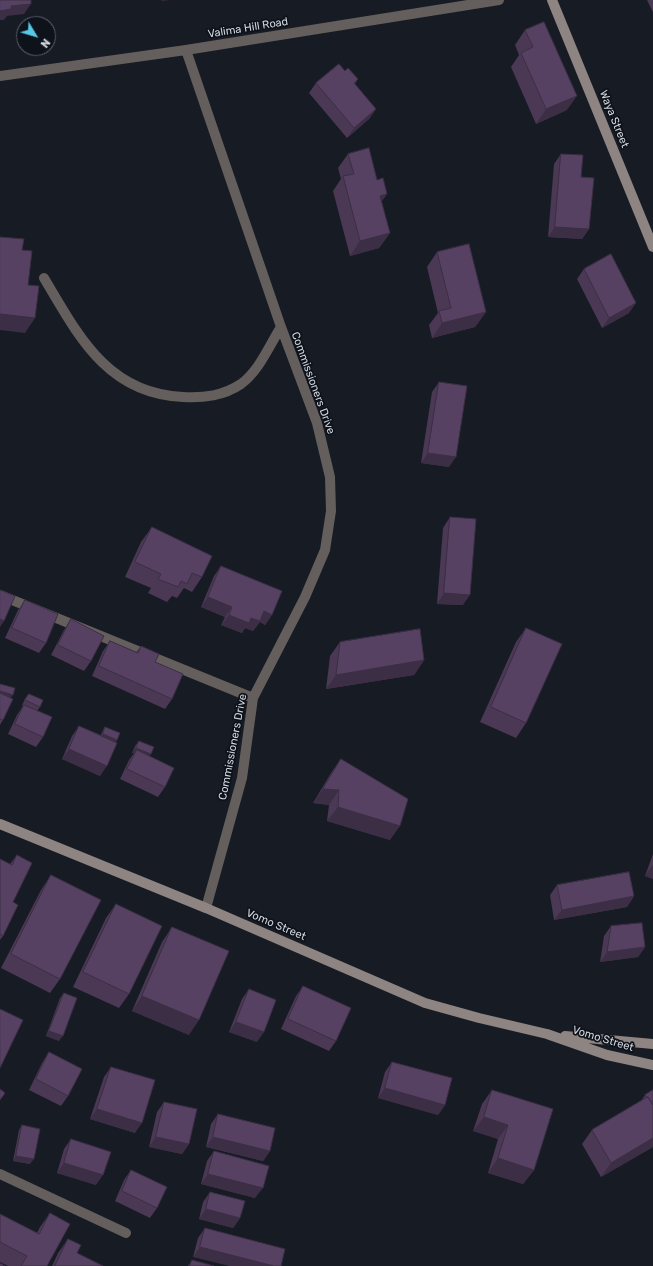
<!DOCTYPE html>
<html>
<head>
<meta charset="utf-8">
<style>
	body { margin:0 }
	#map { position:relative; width:653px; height:1266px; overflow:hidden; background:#161b24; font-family:Rubik,sans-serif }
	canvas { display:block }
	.north { position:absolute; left:16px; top:16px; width:40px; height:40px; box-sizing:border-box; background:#0d121b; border:1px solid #5c6169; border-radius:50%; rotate:128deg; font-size:11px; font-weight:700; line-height:16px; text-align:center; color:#d3d7dd }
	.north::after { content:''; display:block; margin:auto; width:14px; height:18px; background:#58c8e4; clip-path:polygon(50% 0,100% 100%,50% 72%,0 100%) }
</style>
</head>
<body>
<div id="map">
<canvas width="653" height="1266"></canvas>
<div class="north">N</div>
</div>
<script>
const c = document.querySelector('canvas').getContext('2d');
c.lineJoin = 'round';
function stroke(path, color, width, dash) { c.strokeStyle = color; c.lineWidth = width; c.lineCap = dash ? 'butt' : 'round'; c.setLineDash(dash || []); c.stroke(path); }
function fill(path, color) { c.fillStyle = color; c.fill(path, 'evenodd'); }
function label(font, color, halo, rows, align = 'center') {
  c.font = font + ' Rubik,sans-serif'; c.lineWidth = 3.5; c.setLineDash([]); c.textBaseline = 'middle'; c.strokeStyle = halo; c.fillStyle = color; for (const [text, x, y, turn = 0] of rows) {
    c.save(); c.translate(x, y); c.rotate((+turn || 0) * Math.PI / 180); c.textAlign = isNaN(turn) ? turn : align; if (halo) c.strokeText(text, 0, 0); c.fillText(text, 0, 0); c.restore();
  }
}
const street = new Path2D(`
	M186 50 281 327 317 423 330 477 331 511 325 550 305 597 253 698 242 778 206 908
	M0 76 186 50 499 0
	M44 278C78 335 107 394 183 397 204 398 223 396 241 384 259 371 269 346 281 327
	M0 595 253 698
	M0 1174 126 1233`);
const secondary = new Path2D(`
	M552 0 653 247
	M0 824 206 908 425 1003 479 1018 547 1034 607 1055 653 1065
	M565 1036 653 1044`);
const wall = new Path2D(`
	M647 0H653V12Z
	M525 30 567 110 536 124 511 67 519 55 515 45Z
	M345 71 358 79 355 84 376 109 369 119 347 138 309 93 316 83Z
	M348 154 377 180 387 194 381 202 390 233 379 248 350 256 333 191 341 179 338 168Z
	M561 154 581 177 589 229 582 239 548 237 554 164Z
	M437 252 486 312 475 327 432 338 429 325 438 313 427 267Z
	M584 269 629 313 602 328 577 279Z
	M439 382 449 467 421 463 432 392Z
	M450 517 463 605 437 604 443 528Z
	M152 527 202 577 192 592 184 588 177 598 172 596 167 602 148 593 151 588 125 577 141 542Z
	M221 566 272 615 265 625 260 622 253 631 245 628 242 633 221 625 225 617 201 607 214 576Z
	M25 600 46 643 39 653 5 638 18 610Z
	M71 619 91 661 84 671 51 655 64 630Z
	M526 628V723L516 738 480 722 516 642Z
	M110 641 136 652 141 646 155 662 172 699 165 709 92 676 103 651Z
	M340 642 424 660 414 675 326 689 330 656Z
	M0 684 11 698 3 720 0 725Z
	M29 694 40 707 37 711 43 737 36 747 8 734 17 715 23 706 22 705 25 699Z
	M79 726 101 735 102 732 105 727 117 740 100 776 62 759 72 736Z
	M139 741 149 756 165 787 158 797 120 779 129 760 134 753H132L135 746Z
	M341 759 390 840 327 821 329 805 313 803 331 773Z
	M653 854V879L645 876Z
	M17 855 13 902 3 936 0 940V859L10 864Z
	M51 875 60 979 50 993 1 968 41 890Z
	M557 885 634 896 627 907 554 920 550 895Z
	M116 904 129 994 119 1008 73 987 106 918Z
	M611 926 645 947 638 957 600 962 604 936Z
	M172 927 189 1035 132 1011 162 942Z
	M303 986 336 1041 329 1051 281 1029 296 996Z
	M249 989 257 1042 229 1032 242 999Z
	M64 993 59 1041 46 1036 60 998Z
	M49 1052 68 1096 61 1106 29 1090 42 1063Z
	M392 1062 445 1105 438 1115 378 1098 385 1072Z
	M111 1067 135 1133 90 1119 104 1077Z
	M492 1090 534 1170 523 1184 488 1173 498 1139 473 1131 482 1104Z
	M653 1090V1147L601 1177 582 1144 592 1130 641 1101 645 1095Z
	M164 1102 189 1144 182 1154 149 1147 157 1112Z
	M218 1114 270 1151 263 1161 206 1147 211 1124Z
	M22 1125 30 1164 13 1161 19 1130Z
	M71 1139 96 1185 57 1173 64 1149Z
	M214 1151 255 1198 201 1184 207 1161Z
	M131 1170 157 1208 150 1218 115 1201 124 1180Z
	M210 1192 240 1218 233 1228 199 1219 203 1202Z
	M50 1213 47 1266H8L0 1262V1214L37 1233 40 1227Z
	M205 1228 281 1266 193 1257 198 1238Z
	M68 1239 77 1253 103 1266H52L58 1253Z
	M192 1260 214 1266H188Z`);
const shadedWall = new Path2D(`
	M162 0H170L161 1Z
	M31 4 24 14 7 16 4 20H0V11L11 6Z
	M577 96 567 110 536 124 546 109Z
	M376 109 369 119 347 138 354 128Z
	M387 194 377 208 380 196Z
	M555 227 589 229 582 239 548 237Z
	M390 233 379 248 350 256 360 241Z
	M636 303 629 313 602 328 609 318Z
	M486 312 475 327 432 338 442 323Z
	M0 314 35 318 25 333 0 330Z
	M428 453 456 457 449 467 421 463Z
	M444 593 470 595 463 605 437 604Z
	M208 597 232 607 225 617 201 607Z
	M264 611 272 615 265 625 260 622 253 631 245 628 242 633 221 625 229 615 251 618Z
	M0 619 4 621 0 627Z
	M424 660 414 675 326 689 336 675Z
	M0 691 13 695 9 700 0 697Z
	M103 734 117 740 113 745 99 739Z
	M136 748 151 754 147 759 137 750 134 753H132Z
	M69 749 107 766 100 776 62 759Z
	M323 789 339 790 329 805 313 803Z
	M338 807 400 826 390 840 327 821Z
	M652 866H653V879L645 876Z
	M634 896 627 907 554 920 562 910Z
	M645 947 638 957 600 962 607 952Z
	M142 996 199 1020 189 1035 132 1011Z
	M236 1022 264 1032 257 1042 229 1032Z
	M49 1031 63 1036 59 1041 46 1036Z
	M385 1088 445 1105 438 1115 378 1098Z
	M97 1109 142 1123 135 1133 90 1119Z
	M484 1117 508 1125 498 1139 473 1131Z
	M156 1137 189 1144 182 1154 149 1147Z
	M213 1137 270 1151 263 1161 206 1147Z
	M653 1138V1147L601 1177 611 1163Z
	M16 1156 34 1159 30 1164 13 1161Z
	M498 1158 534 1170 523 1184 488 1173Z
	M64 1163 103 1175 96 1185 57 1173Z
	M208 1174 263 1188 255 1198 201 1184Z
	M206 1209 240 1218 233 1228 199 1219Z
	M200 1247 274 1266H229L193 1257Z`);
const building = new Path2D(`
	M0 0H31V4L11 6V9L0 11Z
	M544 22 577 96 546 109 521 53 533 47 525 30Z
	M339 64 345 71 348 68 358 79 354 83 376 109 354 128 316 83Z
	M369 148 377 180 383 178 387 194 380 196 390 233 360 241 343 176 354 174 348 154Z
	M561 154 583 155 581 177 594 178 589 229 555 227Z
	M0 237 24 239 22 250 32 251 28 285 39 286 35 318 0 314Z
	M469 244 486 312 442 323 439 311 451 308 437 252Z
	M611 254 636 303 609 318 584 269Z
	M439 382 467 386 456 457 428 453Z
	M450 517 476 519 470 595 444 593Z
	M152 527 212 556 202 577 192 573 187 584 181 581 178 587 158 579 161 574 135 562Z
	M221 566 282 591 272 615 264 611 260 621 251 618 249 623 229 615 232 607 208 597Z
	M0 590 15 596 4 621 0 619Z
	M25 600 58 614 46 643 12 628Z
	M71 619 104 636 91 661 58 645Z
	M526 628 562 644 526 723 491 707Z
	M420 629 424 660 336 675 340 642Z
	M110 641 138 653 141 646 159 654 155 662 183 674 172 699 99 666Z
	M0 684 15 688 13 695 0 691Z
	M0 693 13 699 3 720 0 719Z
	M29 694 43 700 40 707 25 700Z
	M24 705 52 717 43 737 15 724Z
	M79 726 117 743 107 766 69 749Z
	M105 727 120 733 117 740 103 734Z
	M139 741 154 747 151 754 136 748Z
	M137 750 174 768 165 787 127 769Z
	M341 759 408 799 400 826 338 807 339 790 323 789Z
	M17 855 32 863 13 902 18 905 3 936 0 934V859L12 865Z
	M629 872 634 896 562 910 557 885Z
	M51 875 101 900 60 979 11 954Z
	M116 904 162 926 129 994 83 972Z
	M642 923 645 947 607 952 611 926Z
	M172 927 229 951 199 1020 142 996Z
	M303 986 351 1008 336 1041 288 1019Z
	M249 989 276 1000 264 1032 236 1022Z
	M64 993 77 998 63 1036 49 1031Z
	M0 1009 23 1020 0 1068Z
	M49 1052 82 1069 68 1096 36 1079Z
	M392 1062 452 1078 445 1105 385 1088Z
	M111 1067 155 1080 142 1123 97 1109Z
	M0 1089 5 1093 0 1100Z
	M492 1090 553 1109 534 1170 498 1158 508 1125 484 1117Z
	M653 1090V1105L648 1097 647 1098 645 1095Z
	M648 1097 653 1105V1138L611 1163 592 1130Z
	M164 1102 197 1109 189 1144 156 1137Z
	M218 1114 275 1128 270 1151 213 1137Z
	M22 1125 40 1129 34 1159 16 1156Z
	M71 1139 111 1152 103 1175 64 1163Z
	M214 1151 269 1166 263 1188 208 1174Z
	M131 1170 167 1187 157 1208 122 1191Z
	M210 1192 245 1201 240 1218 206 1209Z
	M50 1213 70 1224 47 1266H21L27 1256 0 1242V1214L39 1234Z
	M205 1228 285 1249 281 1266H274L200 1247Z
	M68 1239 81 1245 77 1253 103 1266H55Z
	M192 1260 214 1266H190Z
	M0 1263 5 1266H0Z`);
const streetNames = [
	["Valima Hill Road",248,28,-9],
	["Waya Street",614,119,68],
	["Commissioners Drive",313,383,70],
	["Commissioners Drive",233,747,-79],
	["Vomo Street",276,925,23],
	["Vomo Street",603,1039,17]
];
stroke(street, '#645e5c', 10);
stroke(secondary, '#8e8481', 10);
fill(wall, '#4a3855');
fill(shadedWall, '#3c2e45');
fill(building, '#564163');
stroke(building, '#3c2e45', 1);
label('11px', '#d3d7dd', '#0d121b', streetNames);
</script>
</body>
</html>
